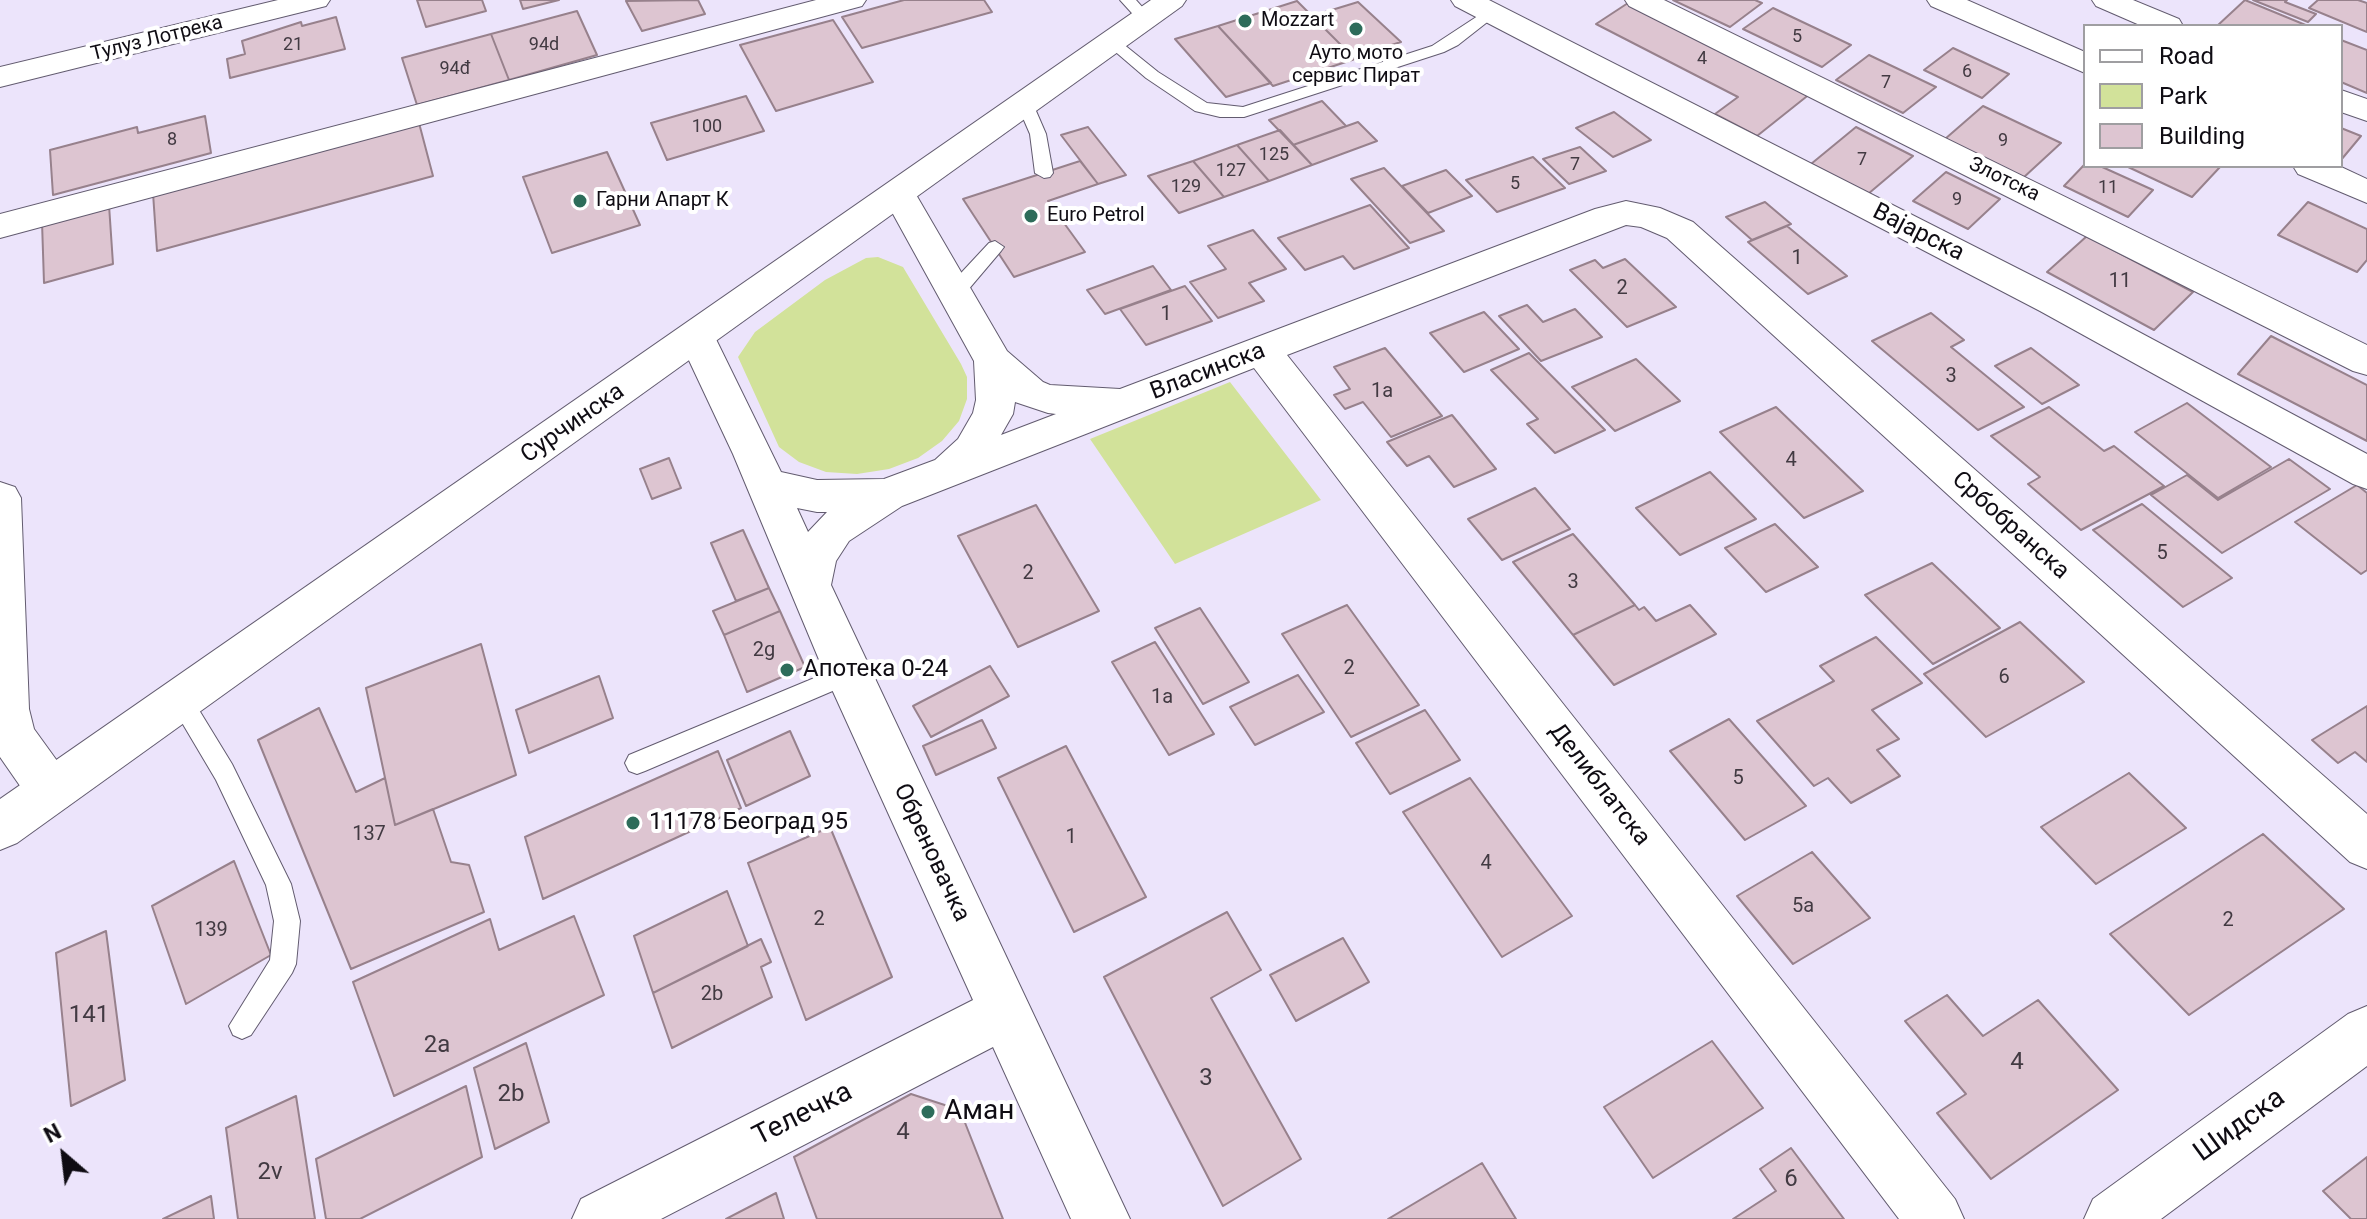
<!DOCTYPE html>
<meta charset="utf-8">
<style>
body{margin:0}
#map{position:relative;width:2367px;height:1219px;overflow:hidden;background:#ece4fb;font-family:Roboto,sans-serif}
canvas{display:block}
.legend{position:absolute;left:2083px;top:24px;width:260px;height:144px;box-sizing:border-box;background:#fff;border:2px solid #9f9ea1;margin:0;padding:10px 14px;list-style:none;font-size:24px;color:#0f0c13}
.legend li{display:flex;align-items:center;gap:16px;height:40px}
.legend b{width:40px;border:2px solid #9f9ea1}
.north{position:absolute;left:24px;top:1115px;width:80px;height:80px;-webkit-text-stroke:6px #fff;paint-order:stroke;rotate:332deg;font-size:22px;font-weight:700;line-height:32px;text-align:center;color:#0f0c13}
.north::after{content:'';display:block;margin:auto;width:28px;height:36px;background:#0f0c13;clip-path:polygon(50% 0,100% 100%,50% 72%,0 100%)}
</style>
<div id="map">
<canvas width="2367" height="1219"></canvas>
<ul class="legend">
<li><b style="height:10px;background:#fff"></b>Road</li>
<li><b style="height:22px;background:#d2e29a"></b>Park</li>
<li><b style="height:22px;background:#ddc5d1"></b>Building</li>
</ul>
<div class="north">N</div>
</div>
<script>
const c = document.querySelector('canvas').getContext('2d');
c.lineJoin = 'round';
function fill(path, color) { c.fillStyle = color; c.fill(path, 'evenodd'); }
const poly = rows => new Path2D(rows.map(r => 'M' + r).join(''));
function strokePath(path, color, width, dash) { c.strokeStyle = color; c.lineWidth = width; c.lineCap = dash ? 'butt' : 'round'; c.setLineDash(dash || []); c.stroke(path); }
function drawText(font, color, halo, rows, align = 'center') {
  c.font = font + ' Roboto,sans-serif'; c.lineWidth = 8; c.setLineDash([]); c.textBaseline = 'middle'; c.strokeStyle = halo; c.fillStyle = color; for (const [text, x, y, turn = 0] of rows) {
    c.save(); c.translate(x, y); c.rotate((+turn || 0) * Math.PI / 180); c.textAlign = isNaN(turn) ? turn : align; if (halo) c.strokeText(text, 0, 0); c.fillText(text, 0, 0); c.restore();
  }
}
const green = poly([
 [878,257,903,267,961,364,967,377,967,399,959,421,942,441,918,458,889,469,857,474,826,472,799,462,779,447,738,357,755,332,825,280,866,258],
 [1230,382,1321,500,1175,564,1090,439]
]);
const building = poly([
 [417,0,482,0,486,11,426,27,417,0],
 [520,0,559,0,523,9,520,0],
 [698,0,705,14,642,31,626,1,698,0],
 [904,0,984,0,992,12,862,48,842,17,904,0],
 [1673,0,1755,0,1762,3,1730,27,1673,0],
 [2245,0,2308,26,2217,26,2245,0],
 [2253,0,2287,0,2285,2,2316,14,2308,22,2253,0],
 [2318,0,2358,0,2367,3,2367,32,2309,8,2318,0],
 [1297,1,1355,59,1273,86,1218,26,1297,1],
 [1358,2,1401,42,1353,57,1312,16,1358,2],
 [1628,3,1811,93,1757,136,1715,114,1738,97,1596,24,1628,3],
 [1773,8,1851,45,1822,67,1743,29,1773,8],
 [577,11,597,55,509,80,491,34,577,11],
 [336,17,345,49,230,78,227,59,245,54,242,41,301,22,302,26,336,17],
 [833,20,873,82,776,111,740,45,833,20],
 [1218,26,1271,83,1226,97,1175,39,1218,26],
 [491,34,509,80,417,105,402,58,491,34],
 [2341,40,2367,50,2367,93,2341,82,2341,40],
 [1953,48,2009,74,1982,98,1924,70,1953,48],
 [1869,55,1936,87,1903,113,1836,80,1869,55],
 [746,96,764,131,667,160,651,123,746,96],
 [1322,101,1346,126,1293,145,1269,120,1322,101],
 [1983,106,2061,143,2023,178,1945,139,1983,106],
 [1614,112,1651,140,1613,157,1576,128,1614,112],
 [205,116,211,153,53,195,50,150,137,127,138,133,205,116],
 [1358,122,1377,141,1312,165,1293,145,1358,122],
 [419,123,433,176,157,251,153,193,419,123],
 [1088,127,1126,175,1098,184,1061,135,1088,127],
 [1856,127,1913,156,1868,194,1811,164,1856,127],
 [2341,128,2361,136,2341,160,2341,128],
 [1280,130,1312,165,1269,181,1237,145,1280,130],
 [1237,145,1269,181,1224,197,1193,161,1237,145],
 [1580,147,1606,171,1569,184,1543,159,1580,147],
 [607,152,640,225,552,253,523,177,607,152],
 [1533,157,1565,188,1497,212,1466,180,1533,157],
 [1080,161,1098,184,1048,201,1085,252,1014,277,963,199,1080,161],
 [1193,161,1224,197,1179,213,1148,176,1193,161],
 [2085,164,2100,166,2153,190,2128,217,2064,186,2085,164],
 [2126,166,2218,166,2220,167,2192,197,2126,166],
 [1384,168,1444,231,1410,243,1351,179,1384,168],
 [1446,170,1472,196,1428,213,1402,186,1446,170],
 [1946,172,2000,199,1968,229,1913,201,1946,172],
 [1765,202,1791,224,1752,240,1726,217,1765,202],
 [2308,202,2367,229,2367,260,2357,272,2278,235,2308,202],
 [109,205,113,264,44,283,42,222,109,205],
 [1370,205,1409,248,1354,269,1343,256,1305,270,1278,238,1370,205],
 [1787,226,1847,276,1808,294,1748,242,1787,226],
 [1253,230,1286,269,1249,283,1264,301,1218,318,1190,282,1226,269,1208,246,1253,230],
 [2087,236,2193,292,2154,330,2047,272,2087,236],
 [1625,259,1676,307,1627,327,1570,270,1595,260,1603,268,1625,259],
 [1153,266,1171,290,1105,314,1087,290,1153,266],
 [1185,286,1212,321,1146,345,1120,309,1185,286],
 [1527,305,1543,322,1575,309,1602,337,1541,361,1499,316,1527,305],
 [1484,312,1519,349,1464,372,1430,333,1484,312],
 [1931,313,1964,340,1951,347,2024,407,1978,430,1872,341,1931,313],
 [2271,336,2367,385,2367,441,2238,374,2271,336],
 [1385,348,1442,416,1391,437,1363,402,1345,409,1334,395,1350,389,1334,367,1385,348],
 [2031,348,2079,385,2042,404,1995,366,2031,348],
 [1529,353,1605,430,1555,453,1527,424,1538,419,1491,370,1529,353],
 [1636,359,1680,401,1615,431,1572,387,1636,359],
 [2187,403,2271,467,2218,498,2135,432,2187,403],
 [1776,407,1863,491,1804,518,1720,432,1776,407],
 [2049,407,2104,451,2114,446,2164,486,2081,530,2028,484,2040,477,1991,436,2049,407],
 [1452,415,1496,469,1454,487,1429,456,1407,466,1387,442,1452,415],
 [669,458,681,488,652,499,640,469,669,458],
 [2289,459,2330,489,2222,553,2151,495,2187,475,2218,500,2289,459],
 [1710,472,1756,519,1680,555,1636,508,1710,472],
 [2357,485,2367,493,2367,570,2361,574,2295,522,2357,485],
 [1535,488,1570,529,1502,560,1468,519,1535,488],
 [2142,504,2232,578,2183,607,2093,530,2142,504],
 [1036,505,1099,611,1018,647,958,536,1036,505],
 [1775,524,1818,567,1766,592,1725,548,1775,524],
 [743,530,769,588,736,601,711,543,743,530],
 [1573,534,1635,605,1573,635,1513,562,1573,534],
 [1932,563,2000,628,1933,664,1865,595,1932,563],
 [769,588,780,611,724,635,713,611,769,588],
 [1347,605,1419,705,1351,737,1282,634,1347,605],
 [1635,605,1639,610,1644,607,1656,621,1690,605,1716,634,1614,685,1573,635,1635,605],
 [1200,608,1249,682,1203,704,1155,628,1200,608],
 [780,611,805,667,747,692,724,635,780,611],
 [2020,622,2084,682,1986,737,1924,674,2020,622],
 [1876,637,1922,683,1872,710,1899,739,1877,750,1900,776,1851,803,1828,778,1814,786,1757,721,1834,681,1820,666,1876,637],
 [1155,642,1214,734,1169,755,1112,662,1155,642],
 [481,644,516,775,395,825,366,688,481,644],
 [990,666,1009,696,931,737,913,706,990,666],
 [1298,675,1324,712,1255,745,1230,707,1298,675],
 [599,676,613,718,529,753,516,710,599,676],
 [2367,706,2367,762,2355,752,2338,763,2312,740,2367,706],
 [319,708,356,792,385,778,395,825,433,809,451,862,469,865,484,912,351,969,258,740,319,708],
 [1425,710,1460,760,1390,794,1356,743,1425,710],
 [1729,719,1806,806,1745,840,1670,751,1729,719],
 [982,720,996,748,936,775,923,746,982,720],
 [790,731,810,776,746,806,727,760,790,731],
 [1066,746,1146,897,1074,932,998,778,1066,746],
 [718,751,741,808,543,899,525,837,718,751],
 [2129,773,2186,828,2096,884,2041,827,2129,773],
 [1470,778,1572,916,1502,957,1403,812,1470,778],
 [830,827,892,977,806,1020,748,863,830,827],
 [2263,834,2344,909,2189,1015,2110,934,2263,834],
 [1812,852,1870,918,1793,964,1737,896,1812,852],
 [234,861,271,955,186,1004,152,906,234,861],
 [727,891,748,946,653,993,634,936,727,891],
 [1227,912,1261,970,1211,998,1301,1159,1223,1206,1104,977,1227,912],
 [574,916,604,995,394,1096,353,982,490,919,499,950,574,916],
 [106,931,125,1080,71,1106,56,953,106,931],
 [1343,938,1369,982,1296,1021,1270,975,1343,938],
 [761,939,771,962,761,967,772,997,672,1048,653,993,761,939],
 [1947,995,1983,1036,2038,1000,2118,1090,1991,1179,1937,1113,1966,1094,1905,1021,1947,995],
 [1712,1041,1763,1108,1653,1178,1604,1107,1712,1041],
 [526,1043,549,1122,495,1149,474,1068,526,1043],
 [466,1086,482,1157,360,1219,326,1219,316,1159,466,1086],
 [911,1094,960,1110,1003,1219,817,1219,794,1157,911,1094],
 [296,1096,315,1219,238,1219,226,1128,296,1096],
 [1791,1148,1844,1219,1733,1219,1776,1191,1760,1169,1791,1148],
 [2367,1157,2367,1219,2351,1219,2323,1191,2367,1157],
 [1482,1163,1516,1219,1388,1219,1482,1163],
 [776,1193,784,1219,726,1219,776,1193],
 [211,1196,214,1219,163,1219,211,1196]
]);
const service = poly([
 [1120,0,1136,0,1153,19,1150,22,1140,22,1120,0],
 [1490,8,1495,10,1495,16,1458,45,1444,52,1244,117,1220,117,1195,111,1146,78,1104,42,1112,37,1117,39,1158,72,1207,103,1243,107,1432,46,1490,8],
 [1025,99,1033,104,1046,134,1053,173,1050,177,1044,178,1035,173,1030,134,1017,104,1025,99],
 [995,241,1004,247,1001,251,962,297,948,297,946,292,948,287,989,243,995,241],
 [848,664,856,667,859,674,856,681,645,771,637,774,629,771,625,763,629,755,848,664],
 [180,689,188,692,232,764,291,884,300,921,296,964,292,973,251,1035,242,1039,233,1035,229,1026,270,960,274,921,266,885,216,780,168,699,172,692,180,689]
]);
const minor = poly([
 [278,0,330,0,326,6,0,87,0,67,278,0],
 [816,0,866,0,862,6,0,238,0,214,816,0],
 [1451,0,1489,0,2066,293,2367,454,2367,489,2353,484,2040,311,1455,6,1451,0],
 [1625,0,1664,0,2367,345,2367,375,2353,371,1629,6,1625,0],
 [1927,0,1967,0,2085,52,2085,73,1931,6,1927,0],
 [2092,0,2133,0,2179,19,2183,26,2142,26,2096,6,2092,0],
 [2341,90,2367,99,2367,121,2341,112,2341,90],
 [2293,166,2339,166,2367,179,2367,203,2298,174,2293,166],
 [899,183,911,186,1007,351,1043,382,1050,385,1120,389,1595,209,1626,201,1660,208,1693,222,2367,814,2367,869,2350,862,1667,238,1641,227,1626,225,1287,355,1955,1199,1964,1219,1899,1219,1254,368,902,506,849,541,836,561,831,585,1130,1219,1071,1219,993,1047,661,1219,572,1219,581,1199,973,1000,825,674,733,454,678,337,684,327,697,324,710,327,781,472,817,480,884,479,935,460,958,439,973,413,976,400,974,361,882,194,887,186,899,183],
 [1015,402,1048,413,1056,414,1001,435,1013,414,1015,402],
 [797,508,817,512,827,512,808,532,797,508],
 [0,482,15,487,21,498,29,709,34,729,68,776,75,791,68,806,51,813,34,806,0,757,0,482],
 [2367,1006,2367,1066,2161,1219,2084,1219,2093,1199,2348,1014,2367,1006]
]);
const secondary = poly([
 [1151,0,1186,0,1182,6,17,843,0,850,0,799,1151,0]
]);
const markers = [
 [1245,21,8,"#2d6c5a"],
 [1356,29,8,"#2d6c5a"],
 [580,201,8,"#2d6c5a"],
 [1031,216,8,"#2d6c5a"],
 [787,670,8,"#2d6c5a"],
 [633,823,8,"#2d6c5a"],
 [928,1112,8,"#2d6c5a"]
];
const farNumbernames = [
 ["5",1797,37],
 ["21",293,45],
 ["94d",544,45],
 ["4",1702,59],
 ["94đ",455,69],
 ["6",1967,72],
 ["7",1886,83],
 ["100",707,127],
 ["8",172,140],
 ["9",2003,141],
 ["125",1274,155],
 ["7",1862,160],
 ["7",1575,165],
 ["127",1231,171],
 ["5",1515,184],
 ["129",1186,187],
 ["11",2108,188],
 ["9",1957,200]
];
const farPoinames = [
 ["Mozzart",1261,21],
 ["Ауто мото",1356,54,"center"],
 ["сервис Пират",1356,77,"center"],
 ["Гарни Апарт К",596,201],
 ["Euro Petrol",1047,216]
];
const farStreetnames = [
 ["Тулуз Лотрека",157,39,-14],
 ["Злотска",2004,180,26]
];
const numberNames = [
 ["1",1797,259],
 ["11",2120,282],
 ["2",1622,289],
 ["1",1166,315],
 ["3",1951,377],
 ["1a",1382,392],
 ["4",1791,461],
 ["5",2162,554],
 ["2",1028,574],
 ["3",1573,583],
 ["2g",764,651],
 ["2",1349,669],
 ["6",2004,678],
 ["1a",1162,698],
 ["5",1738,779],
 ["137",369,835],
 ["1",1071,838],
 ["4",1486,864],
 ["5a",1803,907],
 ["2",819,920],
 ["2",2228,921],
 ["139",211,931],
 ["2b",712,995]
];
const streetNames = [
 ["Вајарска",1918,233,27],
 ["Власинска",1208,372,-21],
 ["Сурчинска",573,424,-35],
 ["Србобранска",2010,526,42],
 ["Делиблатска",1599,785,52],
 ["Обреновачка",931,853,65]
];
const poiNames = [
 ["Апотека 0-24",803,670],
 ["11178 Београд 95",649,823]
];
const nearNumbernames = [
 ["141",89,1016],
 ["2a",437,1046],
 ["4",2017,1063],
 ["3",1206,1079],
 ["2b",511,1095],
 ["4",903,1133],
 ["2v",270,1173],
 ["6",1791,1180]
];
const nearPoinames = [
 ["Аман",944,1112]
];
const nearStreetnames = [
 ["Телечка",803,1115,-27],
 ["Шидска",2240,1126,-36]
];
fill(green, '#d2e29a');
fill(building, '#ddc5d1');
strokePath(building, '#97818c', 2);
strokePath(service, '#625b6f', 2);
strokePath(minor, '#625b6f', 2);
strokePath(secondary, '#625b6f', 2);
fill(service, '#fff');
fill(minor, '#fff');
fill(secondary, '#fff');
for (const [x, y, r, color] of markers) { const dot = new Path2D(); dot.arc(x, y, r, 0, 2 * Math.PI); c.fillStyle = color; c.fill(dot); strokePath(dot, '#fff', 3); }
drawText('18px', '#423a42', null, farNumbernames);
drawText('20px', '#0f0c13', '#fff', farPoinames, 'left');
drawText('20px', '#0f0c13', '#fff', farStreetnames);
drawText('20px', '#423a42', null, numberNames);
drawText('24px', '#0f0c13', '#fff', streetNames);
drawText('24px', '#0f0c13', '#fff', poiNames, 'left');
drawText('24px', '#423a42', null, nearNumbernames);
drawText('28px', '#0f0c13', '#fff', nearPoinames, 'left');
drawText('28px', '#0f0c13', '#fff', nearStreetnames);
</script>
